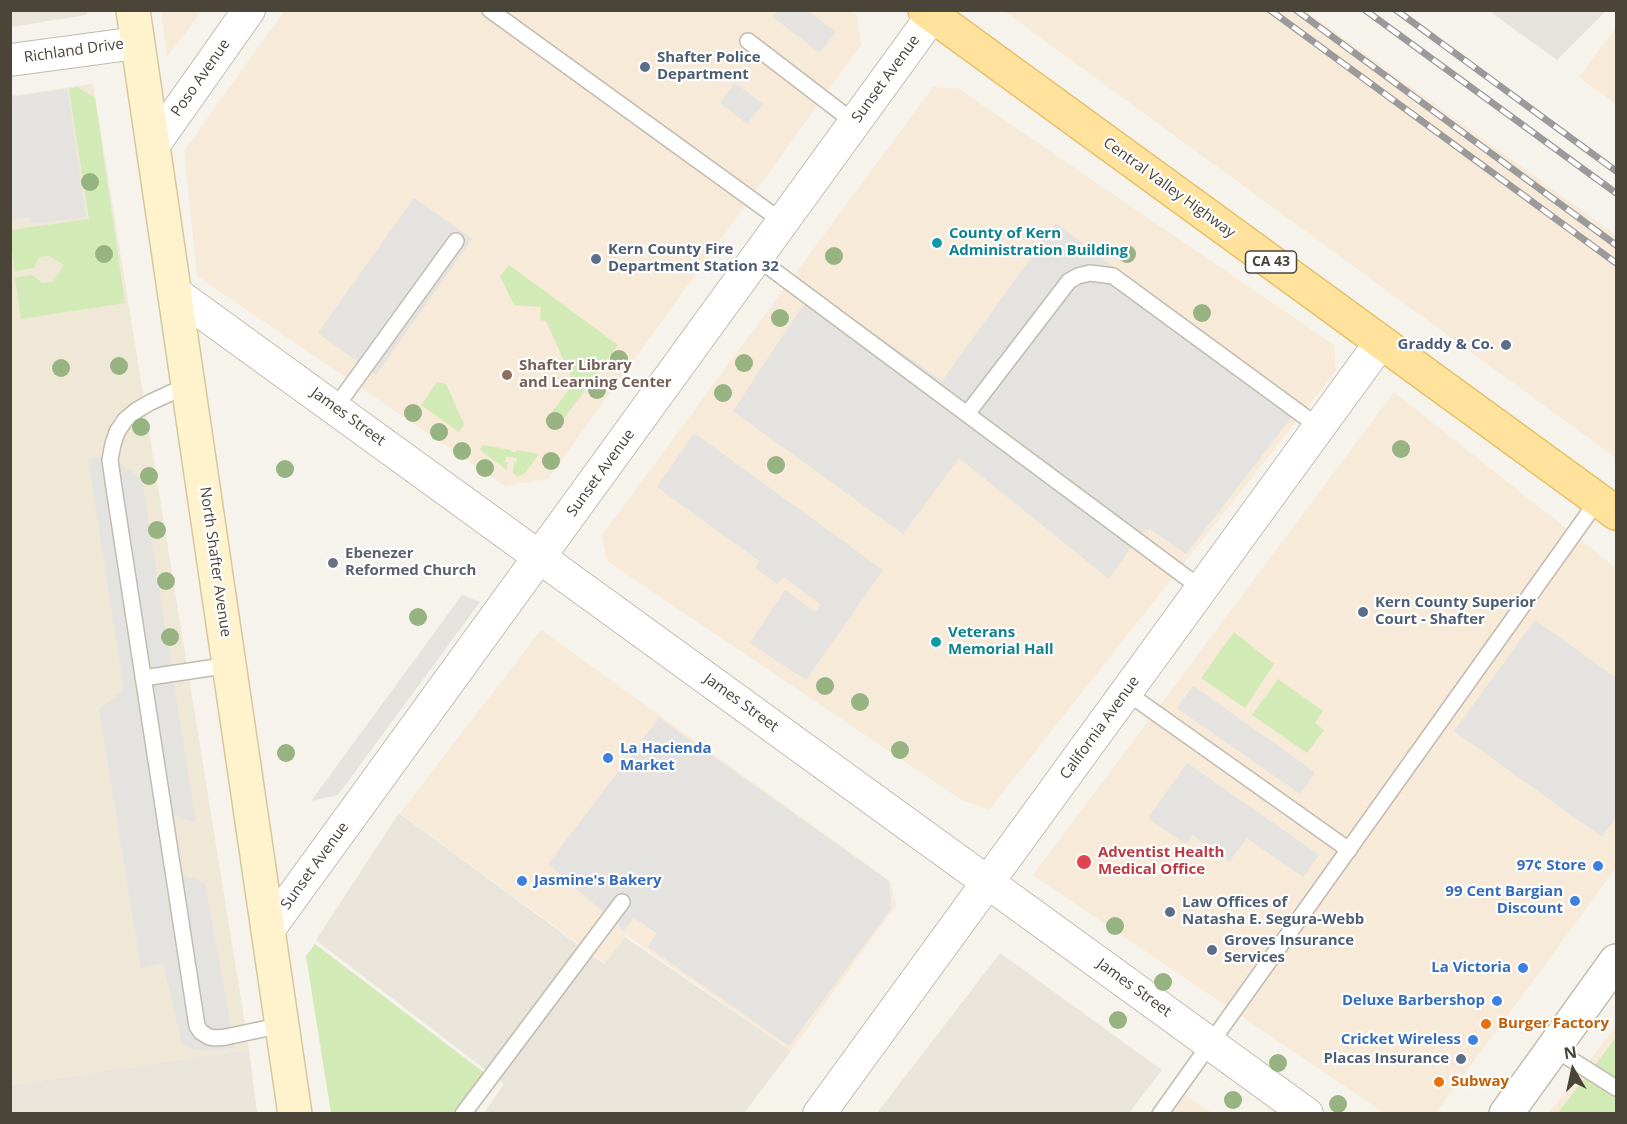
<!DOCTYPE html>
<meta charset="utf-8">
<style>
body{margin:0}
#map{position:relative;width:1627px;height:1124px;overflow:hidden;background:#f6f3ec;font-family:"Open Sans",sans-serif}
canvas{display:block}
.frame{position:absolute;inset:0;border:12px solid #4b4439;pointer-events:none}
.north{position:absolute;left:1543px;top:1040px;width:60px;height:60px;-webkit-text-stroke:4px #fff;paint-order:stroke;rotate:351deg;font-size:16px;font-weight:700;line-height:24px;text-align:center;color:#4b4439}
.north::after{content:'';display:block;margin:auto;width:21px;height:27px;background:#4b4439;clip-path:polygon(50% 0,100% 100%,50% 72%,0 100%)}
</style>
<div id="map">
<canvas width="1627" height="1124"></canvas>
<div class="frame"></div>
<div class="north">N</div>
</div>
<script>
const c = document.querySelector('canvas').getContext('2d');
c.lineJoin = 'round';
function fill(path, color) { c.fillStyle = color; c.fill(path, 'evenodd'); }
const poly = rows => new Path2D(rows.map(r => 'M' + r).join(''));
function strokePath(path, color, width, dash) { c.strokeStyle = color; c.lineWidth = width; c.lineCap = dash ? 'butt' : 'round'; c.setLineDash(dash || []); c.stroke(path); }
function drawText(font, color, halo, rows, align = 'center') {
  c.font = font + ' "Open Sans",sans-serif'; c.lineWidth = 4.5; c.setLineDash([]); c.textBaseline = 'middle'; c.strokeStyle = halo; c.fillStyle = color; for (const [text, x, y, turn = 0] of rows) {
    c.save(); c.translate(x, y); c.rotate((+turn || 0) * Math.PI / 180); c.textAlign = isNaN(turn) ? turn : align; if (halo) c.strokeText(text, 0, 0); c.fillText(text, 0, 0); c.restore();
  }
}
const residential = poly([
 [11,10,88,10,88,11,86,15,11,27],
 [399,813,604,964,625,937,791,1051,744,1113,484,1113,504,1084,316,940],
 [1000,953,1162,1070,1129,1113,877,1113],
 [249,1049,257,1113,11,1113,11,1085]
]);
const commercial = poly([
 [850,10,857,15,861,45,548,479,505,486,197,276,184,151,284,11],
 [161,11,202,11,167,57],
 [1004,11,1306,11,1616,235,1616,458],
 [1616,27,1616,104,1579,77],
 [933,87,959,89,1334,345,1336,371,989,810,960,799,607,561,602,535],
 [1394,392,1616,568,1616,868,1436,1113,1384,1113,1033,875],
 [541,630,891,882,896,905,791,1051,626,935,605,963,400,813],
 [1616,1026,1616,1113,1549,1113],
 [1180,1092,1212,1113,1164,1114]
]);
const industrial = poly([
 [1489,11,1606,11,1557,60]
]);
const education = poly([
 [93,84,249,1049,11,1085,11,96]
]);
const green = poly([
 [77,87,95,98,125,303,21,319,15,278,32,275,42,283,53,282,64,265,50,256,39,257,34,268,15,271,11,242,11,230,89,219,69,89],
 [509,265,618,345,556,429,545,421,574,383,546,321,540,320,541,307,514,305,500,276],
 [437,382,446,384,464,424,459,432,421,405],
 [483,445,511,450,511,452,516,452,516,450,539,454,525,473,518,477,513,473,514,462,517,462,517,458,506,457,505,462,508,462,507,470,480,450],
 [1234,632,1274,664,1245,708,1201,678],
 [1278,679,1323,711,1315,723,1324,730,1307,753,1252,715],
 [315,944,486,1074,454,1113,331,1113,306,956],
 [1616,1037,1616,1113,1557,1114,1602,1056]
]);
const parking = poly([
 [778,10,808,11,836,32,820,53,773,17],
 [735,83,763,104,747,124,720,103],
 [67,89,86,217,31,224,29,217,11,220,11,97],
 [414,198,472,239,376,375,318,333],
 [1056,223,1298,409,1186,554,1150,529,1140,534,1109,579,959,458,903,534,733,411,813,290,942,381],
 [694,433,883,570,806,680,750,643,785,590,815,612,820,606,820,604,784,577,777,584,755,568,759,561,657,487],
 [108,455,142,479,196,823,174,816,171,817,180,874,205,883,235,1048,212,1051,192,1049,182,1045,163,963,141,968,99,709,124,690,88,459],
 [462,595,480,602,338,795,311,801],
 [1535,620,1616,678,1616,817,1602,837,1454,731],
 [1193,686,1315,772,1300,794,1177,708],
 [659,718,889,881,891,909,789,1046,648,947,657,933,634,918,624,930,548,864],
 [1187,763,1319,855,1303,877,1247,838,1229,862,1194,836,1192,835,1186,844,1148,818]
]);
const service = poly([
 [490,10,783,222],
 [748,41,855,123],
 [757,258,1202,589],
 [188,385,151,402,137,410,125,420,117,432,113,444,110,460,114,488,197,1026,201,1032,209,1037,216,1038,226,1037,282,1025],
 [335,408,456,241],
 [967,414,1069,281,1078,276,1090,273,1113,276,1319,427],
 [143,678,230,665],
 [1126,692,1349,850],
 [1553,1048,1616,1088],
 [463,1114,622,902],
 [1160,1114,1598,500]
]);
const minor = poly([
 [10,60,137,43],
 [153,146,249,10],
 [174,292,1307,1114],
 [269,929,932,16],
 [819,1114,1381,342]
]);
const tertiary = poly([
 [1506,1114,1616,961]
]);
const secondary = poly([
 [133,10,295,1114]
]);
const primary = poly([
 [925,10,1616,513]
]);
const rail = poly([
 [1270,10,1616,263],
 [1296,10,1616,245],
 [1365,10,1616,193],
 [1396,10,1616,171]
]);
const trees = [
 [90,182],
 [104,254],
 [1127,254],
 [834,256],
 [1202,313],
 [780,318],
 [619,359],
 [744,363],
 [119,366],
 [61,368],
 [597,390],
 [723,393],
 [413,413],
 [555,421],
 [141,427],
 [439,432],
 [1401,449],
 [462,451],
 [551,461],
 [776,465],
 [485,468],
 [285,469],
 [149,476],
 [157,530],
 [166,581],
 [418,617],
 [170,637],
 [825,686],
 [860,702],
 [900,750],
 [286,753],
 [1115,926],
 [1163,982],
 [1118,1020],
 [1278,1063],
 [1233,1100],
 [1338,1104]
];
const markers = [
 [645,67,6,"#5c6f8a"],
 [937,243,6,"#0f9aa8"],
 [596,259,6,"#5c6f8a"],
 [1506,345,6,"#5c6f8a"],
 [507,375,6,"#8d6e63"],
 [333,563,6,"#6b7280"],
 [1363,612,6,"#5c6f8a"],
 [936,642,6,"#0f9aa8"],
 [608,758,6,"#3f7fe0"],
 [1084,862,8,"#e0444e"],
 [1598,866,6,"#3f7fe0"],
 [522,881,6,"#3f7fe0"],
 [1575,901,6,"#3f7fe0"],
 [1170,912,6,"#5c6f8a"],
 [1212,950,6,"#5c6f8a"],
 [1523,968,6,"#3f7fe0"],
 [1497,1001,6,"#3f7fe0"],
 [1486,1024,6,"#e8710a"],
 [1473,1040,6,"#3f7fe0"],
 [1461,1059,6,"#5c6f8a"],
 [1439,1082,6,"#e8710a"]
];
const shields = [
 [1271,262,51]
];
const shieldNames = [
 ["CA 43",1271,262]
];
const streetNames = [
 ["Richland Drive",74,51,-8],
 ["Poso Avenue",201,78,-55],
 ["Sunset Avenue",886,79,-54],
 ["Central Valley Highway",1169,188,36],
 ["James Street",348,417,36],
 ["Sunset Avenue",601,473,-54],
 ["North Shafter Avenue",215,562,82],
 ["James Street",741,703,36],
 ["California Avenue",1100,728,-54],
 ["Sunset Avenue",315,866,-54],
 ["James Street",1134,988,36]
];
const serviceNames = [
 ["Shafter Police",657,58],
 ["Department",657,75],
 ["Kern County Fire",608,250],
 ["Department Station 32",608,267],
 ["Graddy & Co.",1494,345,"right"],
 ["Kern County Superior",1375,603],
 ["Court - Shafter",1375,620],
 ["Law Offices of",1182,903],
 ["Natasha E. Segura-Webb",1182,920],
 ["Groves Insurance",1224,941],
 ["Services",1224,958],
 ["Placas Insurance",1449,1059,"right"]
];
const cultureNames = [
 ["County of Kern",949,234],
 ["Administration Building",949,251],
 ["Veterans",948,633],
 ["Memorial Hall",948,650]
];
const educationNames = [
 ["Shafter Library",519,366],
 ["and Learning Center",519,383]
];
const worshipNames = [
 ["Ebenezer",345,554],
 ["Reformed Church",345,571]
];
const shopNames = [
 ["La Hacienda",620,749,"left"],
 ["Market",620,766,"left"],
 ["97¢ Store",1586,866],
 ["Jasmine's Bakery",534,881,"left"],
 ["99 Cent Bargian",1563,892],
 ["Discount",1563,909],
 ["La Victoria",1511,968],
 ["Deluxe Barbershop",1485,1001],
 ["Cricket Wireless",1461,1040]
];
const healthNames = [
 ["Adventist Health",1098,853],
 ["Medical Office",1098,870]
];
const foodNames = [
 ["Burger Factory",1498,1024],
 ["Subway",1451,1082]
];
fill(residential, '#eae5da');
fill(commercial, '#f7ead8');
fill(industrial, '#e6e2dd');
fill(education, '#efe8d6');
fill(green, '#d2eab5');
fill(parking, '#e5e3e0');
strokePath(service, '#c2bbae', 18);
strokePath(minor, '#c2bbae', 34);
strokePath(tertiary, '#c2bbae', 36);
strokePath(secondary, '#d6c79b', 36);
strokePath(primary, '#e6c16a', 36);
strokePath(service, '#fff', 15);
strokePath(minor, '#fff', 32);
strokePath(tertiary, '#fff', 33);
strokePath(secondary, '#fff3cd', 33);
strokePath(primary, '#ffe39c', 33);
strokePath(rail, '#9a9a9a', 7);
strokePath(rail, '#fff', 4.5, [14]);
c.fillStyle = '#97b381';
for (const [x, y] of trees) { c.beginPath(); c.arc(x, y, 9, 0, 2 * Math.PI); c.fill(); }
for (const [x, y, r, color] of markers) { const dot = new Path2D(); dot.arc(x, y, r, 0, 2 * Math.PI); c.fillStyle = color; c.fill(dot); strokePath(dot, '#fff', 2); }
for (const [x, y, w] of shields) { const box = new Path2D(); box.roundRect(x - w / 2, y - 11, w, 22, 4.5); c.fillStyle = '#fff'; c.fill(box); strokePath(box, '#4b4439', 1.5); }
drawText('bold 14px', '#4b4439', null, shieldNames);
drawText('15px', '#4b4439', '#fff', streetNames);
drawText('bold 15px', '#4e5e75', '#fff', serviceNames, 'left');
drawText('bold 15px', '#0d838f', '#fff', cultureNames, 'left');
drawText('bold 15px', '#785e54', '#fff', educationNames, 'left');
drawText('bold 15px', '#5b616d', '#fff', worshipNames, 'left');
drawText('bold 15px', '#366cbe', '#fff', shopNames, 'right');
drawText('bold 15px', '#be3a42', '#fff', healthNames, 'left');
drawText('bold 15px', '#c56008', '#fff', foodNames, 'left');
</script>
